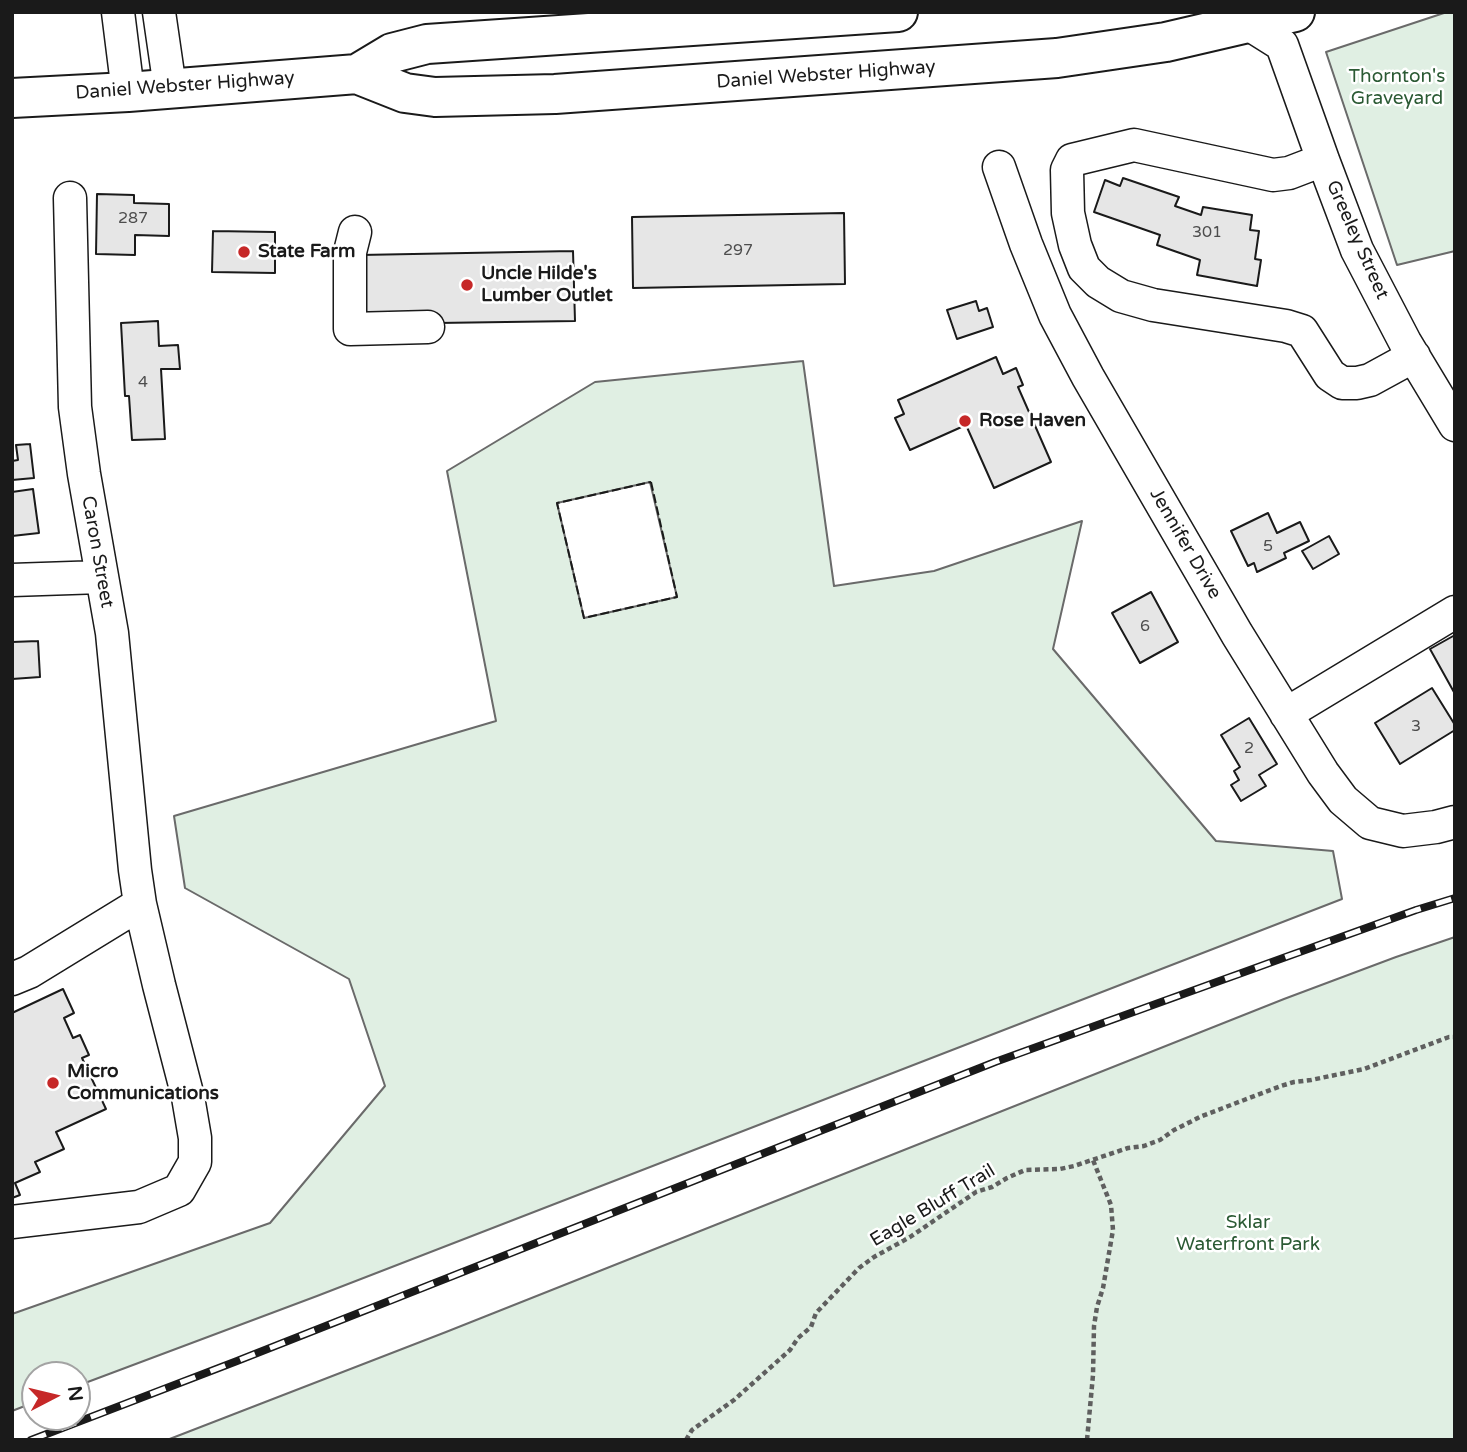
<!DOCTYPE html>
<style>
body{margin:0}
#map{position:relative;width:1467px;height:1452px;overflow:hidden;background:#fff;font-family:"Varela Round",sans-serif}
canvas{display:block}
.frame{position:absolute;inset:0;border:14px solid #1a1a1a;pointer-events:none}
.north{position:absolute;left:21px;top:1361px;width:70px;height:70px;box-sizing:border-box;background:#fff;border:2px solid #a3a3a3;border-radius:50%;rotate:83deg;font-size:19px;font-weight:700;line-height:28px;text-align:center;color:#1a1a1a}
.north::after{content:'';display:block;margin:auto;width:24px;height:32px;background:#c62828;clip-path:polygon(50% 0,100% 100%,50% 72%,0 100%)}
</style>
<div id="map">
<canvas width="1467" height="1452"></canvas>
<div class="frame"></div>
<div class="north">N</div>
</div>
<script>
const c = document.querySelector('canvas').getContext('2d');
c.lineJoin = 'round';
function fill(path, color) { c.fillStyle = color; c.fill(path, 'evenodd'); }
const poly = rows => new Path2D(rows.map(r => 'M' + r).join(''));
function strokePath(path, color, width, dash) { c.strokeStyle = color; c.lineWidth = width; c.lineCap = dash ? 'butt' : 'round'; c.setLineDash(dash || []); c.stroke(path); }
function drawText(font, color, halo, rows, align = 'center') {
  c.font = font + ' "Varela Round",sans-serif'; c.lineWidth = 5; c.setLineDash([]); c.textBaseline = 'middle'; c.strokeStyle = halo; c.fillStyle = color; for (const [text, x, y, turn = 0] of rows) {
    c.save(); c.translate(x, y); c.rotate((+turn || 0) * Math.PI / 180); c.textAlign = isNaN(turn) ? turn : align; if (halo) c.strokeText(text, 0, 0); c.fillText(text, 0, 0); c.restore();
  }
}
const green = poly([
 [1447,12,1455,12,1455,251,1397,265,1326,52,1447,12],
 [803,361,834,586,934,571,1082,521,1053,649,1216,841,1333,851,1342,899,317,1296,77,1386,77,1375,35,1375,35,1402,12,1411,12,1314,270,1223,385,1086,349,979,185,888,174,816,496,721,447,471,595,382,803,361],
 [650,482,677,597,584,618,557,503,650,482],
 [1455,937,1455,1440,167,1440,446,1332,1284,999,1396,957,1455,937]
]);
const building = poly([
 [1123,178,1179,197,1175,206,1201,215,1203,207,1252,215,1250,230,1259,231,1255,259,1261,260,1257,286,1197,275,1200,260,1157,245,1160,235,1094,212,1105,180,1120,186,1123,178],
 [97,194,134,195,134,203,169,204,169,236,135,235,135,255,96,254,97,194],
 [844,213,845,284,633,288,632,217,844,213],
 [213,231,275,232,275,273,212,272,213,231],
 [573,251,575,321,437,323,361,317,360,255,573,251],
 [976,301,979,311,987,308,993,327,957,339,947,310,976,301],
 [158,321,159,346,178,345,180,369,161,369,165,439,132,440,129,396,125,396,121,323,158,321],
 [996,357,1003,374,1016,368,1023,385,1018,387,1051,462,994,488,966,425,910,450,895,418,904,414,898,400,996,357],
 [30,444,34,478,12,480,12,461,18,460,16,445,30,444],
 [33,489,39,533,12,536,12,492,33,489],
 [1268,513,1277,533,1300,522,1309,541,1284,553,1286,558,1257,572,1254,563,1248,566,1231,531,1268,513],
 [1329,536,1339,554,1313,569,1302,551,1329,536],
 [1151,592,1178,642,1140,663,1112,613,1151,592],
 [1455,635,1455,694,1430,649,1455,635],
 [38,641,40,677,12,679,12,642,38,641],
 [1432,688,1455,725,1455,730,1400,764,1375,723,1432,688],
 [1249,718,1277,764,1259,775,1266,786,1241,801,1231,785,1239,780,1234,771,1240,767,1221,735,1249,718],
 [63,989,74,1013,64,1018,73,1038,80,1035,89,1055,82,1058,106,1109,56,1132,64,1149,35,1162,40,1172,15,1183,20,1195,12,1198,12,1013,63,989]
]);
const path = poly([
 [686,1440,692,1430,734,1400,790,1350,798,1338,811,1327,816,1313,859,1268,874,1257,910,1237,976,1192,992,1187,1007,1178,1025,1170,1060,1169,1074,1166,1128,1148,1144,1146,1160,1140,1174,1130,1202,1116,1281,1086,1294,1082,1311,1080,1364,1069,1449,1037,1455,1037],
 [1087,1440,1093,1375,1094,1326,1097,1307,1103,1288,1113,1230,1111,1205,1093,1160]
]);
const minor = poly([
 [118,12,128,92],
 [159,12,170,88],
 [1247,23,1282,45,1323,160,1357,250,1405,342,1455,425],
 [1323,160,1289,173,1273,175,1134,145,1072,160,1067,170,1068,213,1075,245,1084,268,1098,282,1121,296,1153,305,1286,326,1302,331,1330,375,1342,383,1357,383,1370,380,1414,356],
 [999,167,1026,244,1055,315,1088,377,1237,634,1323,773,1343,800,1370,823,1403,831,1436,827,1455,822],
 [355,232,350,252,350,329,428,327],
 [12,580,101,577],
 [1286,714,1455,612],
 [12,979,29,972,140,904],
 [12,1222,139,1207,179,1190,195,1162,195,1138,188,1097,159,985,140,904,135,870,112,633,84,474,75,407,70,198]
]);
const major = poly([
 [357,74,392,53,427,44,898,12],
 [12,98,128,92,357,74,405,93,435,97,555,94,1057,58,1166,42,1295,12]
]);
const rail = poly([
 [31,1440,237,1361,995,1062,1416,910,1455,898]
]);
const fence = poly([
 [651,482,677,597,584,618,557,503,651,482]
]);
const markers = [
 [244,252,7,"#c62828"],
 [467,285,7,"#c62828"],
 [965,421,7,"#c62828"],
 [53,1083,7,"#c62828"]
];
const numberNames = [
 ["287",133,219],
 ["301",1207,233],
 ["297",738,251],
 ["4",143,383],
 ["5",1268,547],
 ["6",1145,627],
 ["3",1416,727],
 ["2",1249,749]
];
const streetNames = [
 ["Daniel Webster Highway",826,75,-4],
 ["Daniel Webster Highway",185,86,-4],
 ["Greeley Street",1357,240,66],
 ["Jennifer Drive",1185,544,60],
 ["Caron Street",97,552,80],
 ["Eagle Bluff Trail",933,1206,-31]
];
const parkNames = [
 ["Thornton's",1397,77],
 ["Graveyard",1397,99],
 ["Sklar",1248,1223],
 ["Waterfront Park",1248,1245]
];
const poiNames = [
 ["State Farm",258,252],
 ["Uncle Hilde's",481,274],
 ["Lumber Outlet",481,296],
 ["Rose Haven",979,421],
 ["Micro",67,1072],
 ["Communications",67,1094]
];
fill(green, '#e0efe3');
strokePath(green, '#6a6a6a', 2);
fill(building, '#e6e6e6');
strokePath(building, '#1a1a1a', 2);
strokePath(minor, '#1a1a1a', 35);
strokePath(major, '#1a1a1a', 42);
strokePath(path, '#5f5f5f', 4.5, [5, 3.5]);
strokePath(minor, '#fff', 32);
strokePath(major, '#fff', 38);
strokePath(rail, '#1a1a1a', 8);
strokePath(rail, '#fff', 5, [16]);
strokePath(fence, '#1a1a1a', 2, [9, 3.5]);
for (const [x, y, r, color] of markers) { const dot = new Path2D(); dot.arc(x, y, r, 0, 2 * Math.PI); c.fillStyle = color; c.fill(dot); strokePath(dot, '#fff', 2.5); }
drawText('16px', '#4d4d4d', null, numberNames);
drawText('19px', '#1a1a1a', '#fff', streetNames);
drawText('19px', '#2b5a34', '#fff', parkNames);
drawText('bold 19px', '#1a1a1a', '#fff', poiNames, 'left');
</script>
